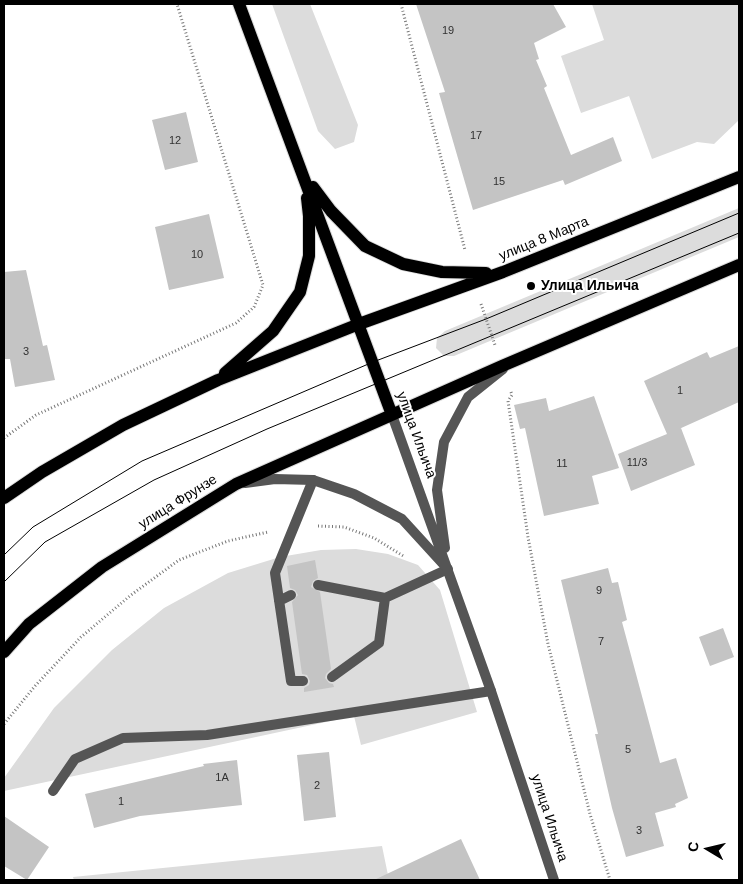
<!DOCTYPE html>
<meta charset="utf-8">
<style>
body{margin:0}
#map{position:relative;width:743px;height:884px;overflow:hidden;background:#fff;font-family:Arial,sans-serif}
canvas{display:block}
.frame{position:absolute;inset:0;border:5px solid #000;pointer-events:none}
.north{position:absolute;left:683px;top:824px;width:50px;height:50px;-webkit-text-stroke:4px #fff;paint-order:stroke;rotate:279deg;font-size:14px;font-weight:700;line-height:20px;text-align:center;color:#000}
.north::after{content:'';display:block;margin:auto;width:18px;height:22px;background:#000;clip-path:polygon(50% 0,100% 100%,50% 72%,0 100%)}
</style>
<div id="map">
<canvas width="743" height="884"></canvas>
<div class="frame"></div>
<div class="north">С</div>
</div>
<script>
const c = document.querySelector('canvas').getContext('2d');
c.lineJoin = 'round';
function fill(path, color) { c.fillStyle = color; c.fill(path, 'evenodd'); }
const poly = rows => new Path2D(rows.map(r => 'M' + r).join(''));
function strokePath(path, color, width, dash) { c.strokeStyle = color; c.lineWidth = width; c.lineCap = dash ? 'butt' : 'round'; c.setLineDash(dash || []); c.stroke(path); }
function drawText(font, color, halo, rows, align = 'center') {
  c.font = font + ' Arial,sans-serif'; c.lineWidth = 4; c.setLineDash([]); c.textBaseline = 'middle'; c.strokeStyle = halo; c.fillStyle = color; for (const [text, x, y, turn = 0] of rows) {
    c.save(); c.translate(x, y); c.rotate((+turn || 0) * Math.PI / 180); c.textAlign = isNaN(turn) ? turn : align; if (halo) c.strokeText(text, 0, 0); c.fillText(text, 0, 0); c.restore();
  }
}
const green = poly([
 [272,4,310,4,358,125,354,142,335,149,318,131],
 [592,4,739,4,738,121,714,144,697,142,652,159,629,96,581,113,561,56,604,40],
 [739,208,739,237,454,356,444,356,436,348,437,338,445,331],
 [356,549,388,554,418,565,440,590,477,712,361,745,354,716,4,791,4,778,54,708,112,650,164,608,228,573,280,557,321,550],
 [382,846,389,880,74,880,73,877]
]);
const building = poly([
 [416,4,553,4,566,27,534,43,539,59,536,60,547,86,544,88,571,155,613,137,622,161,565,185,563,180,473,210,439,93,445,92],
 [186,112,198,162,165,170,152,120],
 [209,214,224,278,169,290,155,227],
 [26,270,43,346,47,345,55,380,15,387,10,359,4,359,4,272],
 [739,346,739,402,679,429,681,428,695,465,631,491,618,454,667,434,644,381,707,352,710,358],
 [594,396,619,468,592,476,599,504,544,516,525,428,520,429,514,405,546,398,549,411],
 [315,560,318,578,313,581,311,587,320,592,331,669,326,674,325,678,329,683,333,684,334,687,304,692,304,688,309,685,310,681,307,675,302,674,292,602,298,595,295,590,290,588,287,566],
 [608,568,612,583,618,582,627,620,622,622,660,763,676,758,688,798,675,804,676,807,655,813,664,846,626,857,612,808,595,734,598,734,561,580],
 [723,628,734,657,710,666,699,637],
 [329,752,336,817,304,821,297,755],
 [237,760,242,805,140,816,94,828,85,794,204,766,203,764],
 [4,816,49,847,27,880,4,866],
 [461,839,480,880,374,880]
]);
const path = poly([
 [401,4,465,250],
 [481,304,495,345],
 [511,392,512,395,508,401,528,537,548,644,590,814,610,880],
 [4,438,36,415,236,323,254,307,263,285,177,4],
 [318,526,344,527,374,538,405,557],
 [4,724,35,686,81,637,131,595,179,560,228,541,268,532]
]);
const service = poly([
 [318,585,385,598],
 [279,601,291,595],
 [332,677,379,643,385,598,448,569],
 [303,681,291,681,275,573,313,480],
 [53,791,75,759,123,738,207,735,491,691]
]);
const minor = poly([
 [392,415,491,691,554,880],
 [245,483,275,479,313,480,354,494,402,519,444,565],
 [445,548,437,490,444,442,468,397,503,369]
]);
const primary = poly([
 [239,4,392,415],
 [313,187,331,211,365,246,403,264,442,272,486,273],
 [225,373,273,331,300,292,309,256,309,216,307,198],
 [4,498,42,472,123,425,218,380,359,324,503,272,739,177],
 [4,652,29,624,102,567,236,484,502,366,739,265]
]);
const tram = poly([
 [4,555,33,527,142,461,373,362,486,319,739,213],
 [4,582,45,542,154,480,267,429,739,233]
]);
const markers = [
 [531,286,5,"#000"]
];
const numberNames = [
 ["19",448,31],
 ["17",476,136],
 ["12",175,141],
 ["15",499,182],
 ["10",197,255],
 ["3",26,352],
 ["1",680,391],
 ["11/3",637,463],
 ["11",562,464],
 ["9",599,591],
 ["7",601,642],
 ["5",628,750],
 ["1А",222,778],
 ["2",317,786],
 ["1",121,802],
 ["3",639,831]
];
const streetNames = [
 ["улица 8 Марта",544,239,-22],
 ["улица Ильича",416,435,70],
 ["улица Фрунзе",178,502,-32],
 ["улица Ильича",549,818,72]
];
const poiNames = [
 ["Улица Ильича",541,286]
];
fill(green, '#dcdcdc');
fill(building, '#c4c4c4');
strokePath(primary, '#dbdbdb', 14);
strokePath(path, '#777', 3, [1, 2.5]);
strokePath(service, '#555', 10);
strokePath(minor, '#555', 10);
strokePath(primary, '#000', 12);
strokePath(tram, '#000', 1);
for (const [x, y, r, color] of markers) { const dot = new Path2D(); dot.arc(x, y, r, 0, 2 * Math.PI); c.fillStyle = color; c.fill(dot); strokePath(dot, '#fff', 2); }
drawText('11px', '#313131', null, numberNames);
drawText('14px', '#000', '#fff', streetNames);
drawText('bold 14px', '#000', '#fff', poiNames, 'left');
</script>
